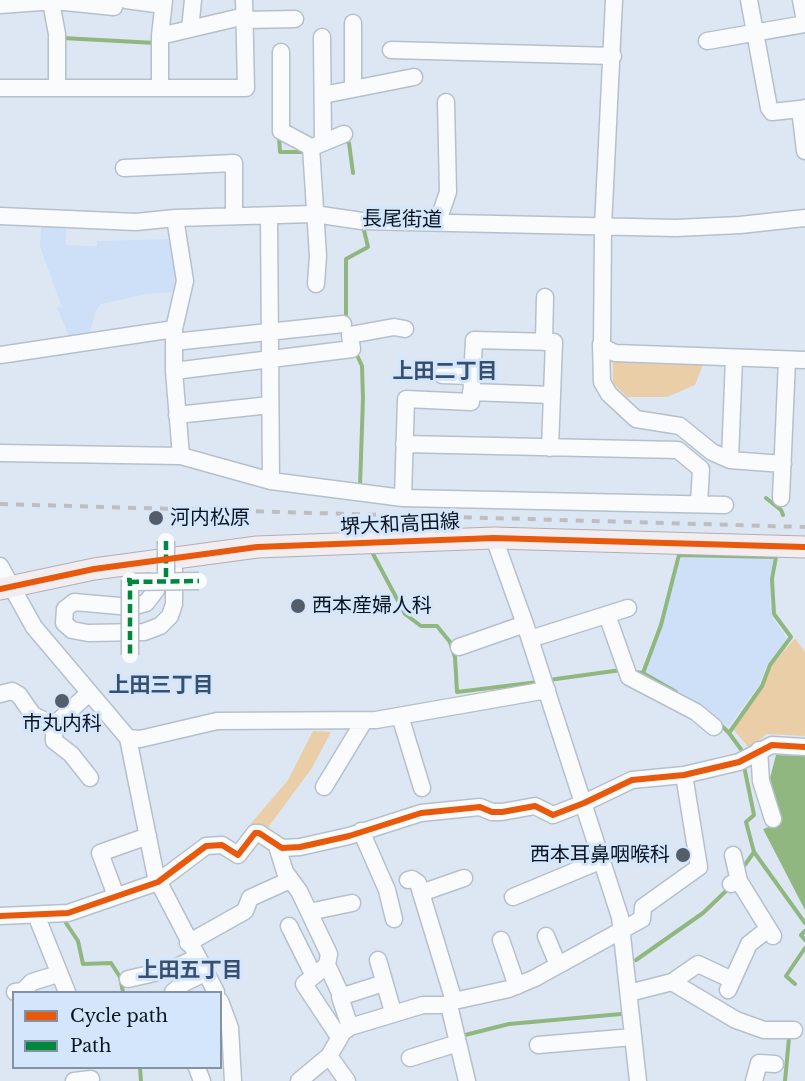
<!DOCTYPE html>
<meta charset="utf-8">
<style>
body{margin:0}
#map{position:relative;width:805px;height:1081px;overflow:hidden;background:#dde7f3;font-family:"Libre Baskerville",serif}
canvas{display:block}
.legend{position:absolute;left:12px;top:991px;width:210px;height:78px;box-sizing:border-box;background:#d4e6fc;border:2px solid #8492a4;margin:0;padding:8px 10px;list-style:none;font-size:18px;color:#0b1521}
.legend li{display:flex;align-items:center;gap:12px;height:30px}
.legend b{width:30px;border:2px solid #8492a4}
</style>
<div id="map">
<canvas width="805" height="1081"></canvas>
<ul class="legend">
<li><b style="height:8px;background:#e8590c"></b>Cycle path</li>
<li><b style="height:8px;background:#00873e"></b>Path</li>
</ul>
</div>
<script>
const c = document.querySelector('canvas').getContext('2d');
c.lineJoin = 'round';
function fill(path, color) { c.fillStyle = color; c.fill(path, 'evenodd'); }
const poly = rows => new Path2D(rows.map(r => 'M' + r).join(''));
function strokePath(path, color, width, dash) { c.strokeStyle = color; c.lineWidth = width; c.lineCap = dash ? 'butt' : 'round'; c.setLineDash(dash || []); c.stroke(path); }
function drawText(font, color, halo, rows, align = 'center') {
  c.font = font + ' "Libre Baskerville","Noto Sans JP",serif'; c.lineWidth = 6; c.setLineDash([]); c.textBaseline = 'middle'; c.strokeStyle = halo; c.fillStyle = color; for (const [text, x, y, turn = 0] of rows) {
    c.save(); c.translate(x, y); c.rotate((+turn || 0) * Math.PI / 180); c.textAlign = isNaN(turn) ? turn : align; if (halo) c.strokeText(text, 0, 0); c.fillText(text, 0, 0); c.restore();
  }
}
const built = poly([
 [41,226,66,228,66,245,97,246,97,241,174,239,179,292,147,294,101,304,96,310,89,336,69,336,57,308,62,307,40,247],
 [681,557,773,557,770,606,773,618,787,638,766,667,759,685,728,727,702,705,645,672,662,625]
]);
const green = poly([
 [613,357,704,362,695,385,667,397,627,397,613,383],
 [795,638,805,652,805,736,767,734,749,748,733,729,763,687,772,665],
 [313,731,331,732,312,768,264,833,249,835,247,828,288,780]
]);
const water = poly([
 [776,755,805,756,805,910,763,829,780,823,770,778]
]);
const stream = poly([
 [63,38,155,43],
 [279,137,280,152,306,152],
 [345,140,349,143,353,173],
 [346,321,346,259,368,247,363,226],
 [356,353,362,366,363,398,360,486],
 [766,498,781,510,783,515],
 [373,554,405,614,421,626,437,626,450,642,455,657,457,692,538,682],
 [635,672,643,673,676,692],
 [643,673,661,625,679,555,776,557,772,579,774,614,791,637,770,665,762,686,729,733,743,752],
 [549,680,621,670],
 [719,723,729,733],
 [744,766,754,815,746,822,754,852,744,866],
 [754,852,805,923],
 [66,923,78,941,83,964,111,963,120,977,123,992],
 [805,931,801,935,805,940],
 [636,960,703,913,726,891],
 [795,984,786,976,805,948],
 [465,1035,509,1024,621,1014],
 [140,1068,141,1081],
 [785,1081,789,1038]
]);
const minor = poly([
 [126,0,163,5],
 [614,0,603,227,602,347,615,353,805,360],
 [749,0,769,108,772,112,800,109],
 [801,0,805,21],
 [51,2,57,34,57,88],
 [0,5,55,1,114,7],
 [245,20,295,19],
 [353,23,353,89],
 [190,29,193,0],
 [160,36,245,16],
 [322,37,323,142],
 [707,41,805,24],
 [391,50,613,56],
 [281,52,281,131,311,147,318,256,316,284],
 [0,88,246,88,244,0],
 [160,88,160,36,164,0],
 [323,95,414,77],
 [805,108,800,109,805,151],
 [315,146,344,134],
 [124,168,234,163,234,216],
 [0,216,136,222,175,218,314,214,362,221,676,228,740,225,805,218],
 [269,216,271,481],
 [175,218,185,281,174,329,174,371,181,456],
 [438,221,448,192,446,102],
 [174,342,343,324],
 [544,342,545,297],
 [601,344,602,382,609,394,636,419,680,426,712,452,730,460,783,464],
 [0,355,174,329],
 [174,371,352,349,350,335,394,327,405,329],
 [442,375,472,376],
 [471,392,552,395],
 [177,415,270,405],
 [404,444,678,450,701,469,699,504],
 [0,453,181,456,271,481,403,498,725,505],
 [730,460,734,358],
 [403,498,406,399,471,402,474,340,554,342,550,448],
 [781,498,787,360],
 [494,538,525,624,620,917,638,1081],
 [161,560,174,570,174,604,170,616,160,626,144,632,88,633,72,630,64,623,65,609,74,602,131,607,146,603,156,590,161,560],
 [0,566,34,627,128,738,156,877,216,992],
 [607,615,629,677,696,712,714,727],
 [530,639,628,608],
 [459,647,525,624],
 [0,694,12,691,19,695,33,715,54,725],
 [88,694,54,725,54,741,71,754,90,778],
 [400,716,422,788],
 [128,738,140,739,217,721,376,720,547,690],
 [759,750,761,781,773,819],
 [324,787,364,721],
 [361,831,387,890,394,919],
 [277,846,285,872,299,891,329,954,327,965,342,997],
 [408,880,412,879,418,883,454,1001],
 [739,881,773,936],
 [731,884,739,881,733,855],
 [421,893,464,878],
 [116,896,100,853,148,836],
 [513,897,602,860],
 [309,912,352,903],
 [36,915,67,992],
 [0,916,68,913,158,882,206,846,222,845,238,855,255,833,259,833,282,848,300,847,349,836,421,813,480,807,492,812,502,812,535,806,553,815,584,803,632,780,684,775,739,762,772,745,805,747],
 [289,926,313,974],
 [546,936,558,965],
 [501,940,517,986],
 [188,943,245,911,250,898,290,880],
 [378,960,393,1012],
 [327,965,304,984,339,1037],
 [128,979,172,969,196,958],
 [672,982,698,964,732,980],
 [728,990,749,944,768,929],
 [15,992,23,991,32,982,58,974],
 [173,992,184,983,205,973],
 [629,993,672,982,736,1020,764,1030,794,1030],
 [220,1001,230,1028,233,1081],
 [449,1005,467,1081],
 [350,1027,340,997,384,983],
 [538,1045,633,1037],
 [329,1056,347,1081],
 [410,1058,458,1043],
 [197,1068,202,1081],
 [74,1081,91,1079],
 [299,1081,329,1056,343,1032,350,1027,423,1005,449,1005,454,1001,509,989,535,978,642,919,643,907,699,867,684,775],
 [754,1081,759,1063,775,1064]
]);
const major = poly([
 [0,589,94,569,257,547,494,538,805,547]
]);
const rail = poly([
 [0,504,805,527]
]);
const minorBridge = poly([
 [166,541,166,581],
 [130,580,130,655],
 [130,582,199,581]
]);
const quiet = poly([
 [166,541,166,581],
 [127,580,130,580,130,655],
 [130,582,199,581]
]);
const cycleway = poly([
 [0,589,94,569,257,547,494,538,805,547],
 [0,916,68,913,158,882,206,846,222,845,238,855,255,833,259,833,282,848,300,847,349,836,421,813,480,807,492,812,502,812,535,806,553,815,584,803,632,780,684,775,739,762,772,745,805,747]
]);
const markers = [
 [156,518,8,"#545e6a"],
 [298,606,8,"#545e6a"],
 [62,701,8,"#545e6a"],
 [683,855,8,"#545e6a"]
];
const streetNames = [
 ["長尾街道",402,220,1],
 ["堺大和高田線",400,525,-3]
];
const poiNames = [
 ["河内松原",170,518],
 ["西本産婦人科",312,606],
 ["市丸内科",62,724,"center"],
 ["西本耳鼻咽喉科",670,855,"right"]
];
const neighbourhoodNames = [
 ["上田二丁目",445,372],
 ["上田三丁目",161,686],
 ["上田五丁目",190,971]
];
fill(built, '#cde0f8');
fill(green, '#eacea8');
fill(water, '#91b780');
strokePath(stream, '#91b780', 4);
strokePath(minor, '#b6c0cc', 19);
strokePath(major, '#b4adb4', 23);
strokePath(minor, '#fafbfd', 16);
strokePath(major, '#f2edf0', 21);
strokePath(rail, '#bcbec2', 4, [8, 8]);
strokePath(minorBridge, '#b6c0cc', 19, []);
strokePath(minorBridge, '#fafbfd', 16);
strokePath(quiet, '#00873e', 4.5, [9, 4.5]);
strokePath(cycleway, '#e8590c', 6);
for (const [x, y, r, color] of markers) { const dot = new Path2D(); dot.arc(x, y, r, 0, 2 * Math.PI); c.fillStyle = color; c.fill(dot); strokePath(dot, '#d4e6fc', 2); }
drawText('20px', '#0b1521', '#d4e6fc', streetNames);
drawText('20px', '#0b1521', '#d4e6fc', poiNames, 'left');
drawText('bold 21px', '#38506f', '#d4e6fc', neighbourhoodNames);
</script>
